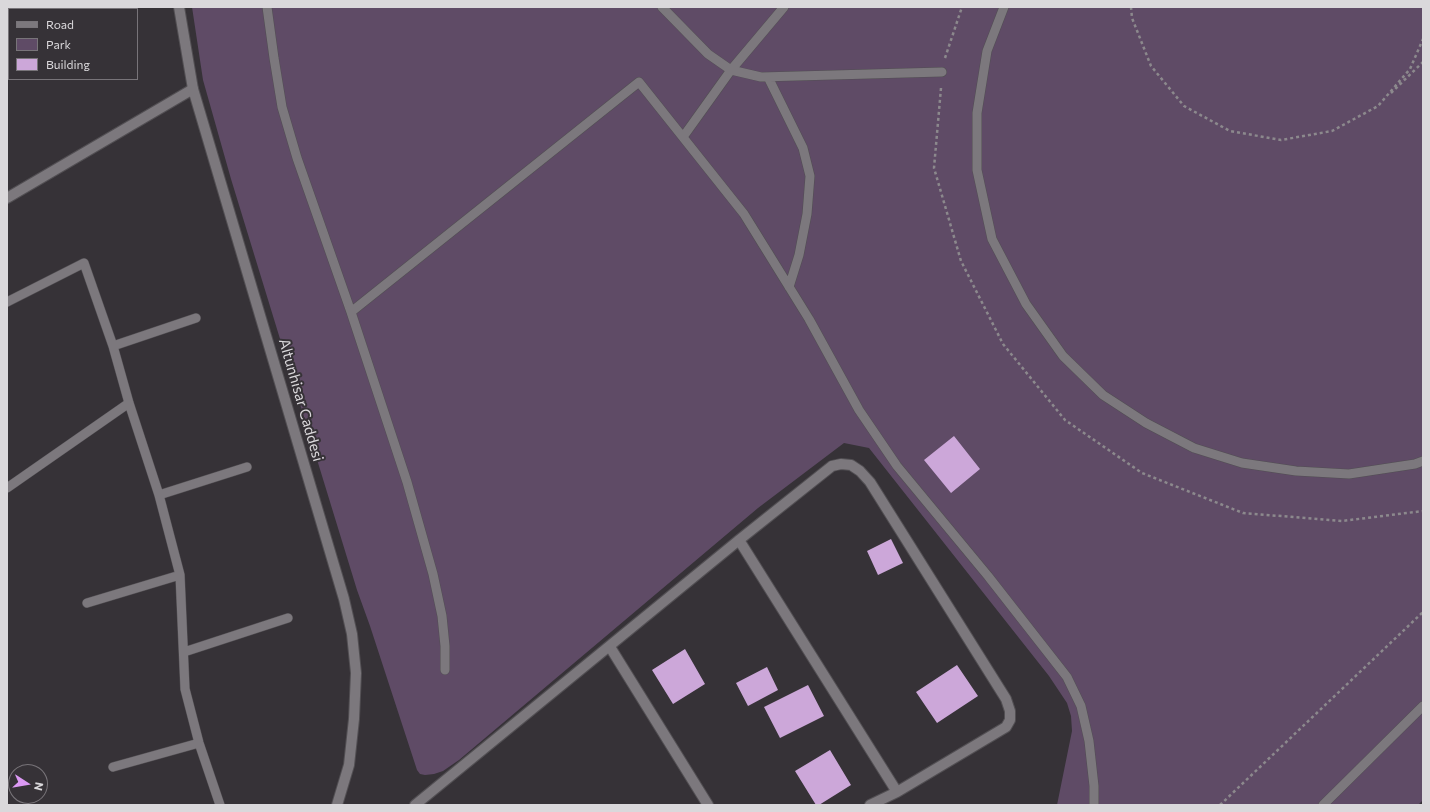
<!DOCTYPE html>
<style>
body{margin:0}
#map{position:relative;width:1430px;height:812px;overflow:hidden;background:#363237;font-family:Commissioner,sans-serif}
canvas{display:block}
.frame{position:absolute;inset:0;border:8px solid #dad8db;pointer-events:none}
.legend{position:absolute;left:8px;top:8px;width:130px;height:72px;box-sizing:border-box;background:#363237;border:1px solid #787479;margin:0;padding:5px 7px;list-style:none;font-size:12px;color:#dad8db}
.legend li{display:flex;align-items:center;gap:8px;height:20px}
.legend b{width:20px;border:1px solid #787479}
.north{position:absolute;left:8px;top:764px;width:40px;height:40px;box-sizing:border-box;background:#363237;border:1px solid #787479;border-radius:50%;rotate:102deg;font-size:11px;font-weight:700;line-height:16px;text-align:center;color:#dad8db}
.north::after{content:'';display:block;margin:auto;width:14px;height:18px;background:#dc99f4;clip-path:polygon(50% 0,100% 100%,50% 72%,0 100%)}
</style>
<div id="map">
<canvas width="1430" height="812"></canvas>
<div class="frame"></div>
<ul class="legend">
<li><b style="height:5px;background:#7c787d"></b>Road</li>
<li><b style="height:11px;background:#5f4b66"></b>Park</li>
<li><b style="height:11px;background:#cca7d9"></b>Building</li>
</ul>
<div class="north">N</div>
</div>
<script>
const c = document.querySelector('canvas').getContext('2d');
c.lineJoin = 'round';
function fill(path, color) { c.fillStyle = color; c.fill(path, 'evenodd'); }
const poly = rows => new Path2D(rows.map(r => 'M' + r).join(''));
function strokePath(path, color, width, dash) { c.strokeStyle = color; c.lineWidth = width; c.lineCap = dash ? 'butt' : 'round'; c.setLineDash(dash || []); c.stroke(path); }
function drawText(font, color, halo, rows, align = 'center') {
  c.font = font + ' Commissioner,sans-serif'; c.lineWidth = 4; c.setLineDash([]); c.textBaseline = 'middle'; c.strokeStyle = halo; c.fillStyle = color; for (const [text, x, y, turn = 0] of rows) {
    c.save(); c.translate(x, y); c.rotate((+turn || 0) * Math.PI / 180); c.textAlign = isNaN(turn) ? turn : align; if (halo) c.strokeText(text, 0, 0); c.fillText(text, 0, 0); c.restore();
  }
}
const green = poly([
 [192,7,1423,7,1423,800,1418,805,1057,805,1072,731,1071,716,1067,703,1049,676,869,448,844,443,758,508,459,760,443,771,434,774,425,775,420,774,417,770,370,626,357,590,231,179,203,80]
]);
const building = poly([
 [954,436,980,469,951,493,924,460],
 [891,539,903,563,878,575,867,551],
 [685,649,705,684,673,704,652,670],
 [957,665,978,696,937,723,916,692],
 [767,667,778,690,748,706,736,683],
 [808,685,824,716,780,738,764,707],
 [830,750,851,785,819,805,816,805,795,771]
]);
const path = poly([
 [1131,7,1132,18,1151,66,1184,106,1230,131,1281,140,1332,131,1378,106,1410,69,1423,39],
 [945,58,962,7],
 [941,88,934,168,961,261,1003,344,1065,420,1142,473,1243,513,1342,521,1423,511],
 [1391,93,1423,62],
 [1220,805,1423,612]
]);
const service = poly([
 [267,7,274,58,282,107,297,158,351,312,407,482,433,574,442,616,445,646,445,670],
 [662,7,708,54,731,70,761,77,942,72],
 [1004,7,987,51,977,113,977,170,992,239,1026,304,1063,356,1103,395,1146,423,1194,448,1242,463,1296,471,1349,474,1415,464,1423,461],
 [768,77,803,148,810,176,807,214,799,255,789,287],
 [683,137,731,70,784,7],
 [7,302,84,263,113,346,129,403,159,495,180,575,185,689,199,743,220,805],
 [351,312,639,82,744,214,809,319,859,410,897,466,988,576,1067,677,1081,706,1089,741,1094,786,1094,805],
 [113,346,196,318],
 [7,488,129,403],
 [159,495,247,467],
 [87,603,180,575],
 [184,652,288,618],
 [113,767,199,743],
 [1323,805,1423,706]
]);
const minor = poly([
 [7,198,193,89],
 [739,540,897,792],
 [610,647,708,805],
 [415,805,739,540,832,466,841,464,851,465,860,471,870,482,1006,699,1010,711,1010,720,1006,727,897,792,870,805]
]);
const tertiary = poly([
 [179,7,193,89,344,599,352,634,356,673,354,719,349,765,337,805]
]);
const streetNames = [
 ["Altunhisar Caddesi",301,400,74]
];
fill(green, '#5f4b66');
fill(building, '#cca7d9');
strokePath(service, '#524f53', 10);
strokePath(minor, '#524f53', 12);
strokePath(tertiary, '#524f53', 12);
strokePath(path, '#8c898d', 2.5, [3, 3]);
strokePath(service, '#7c787d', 9);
strokePath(minor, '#7c787d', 10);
strokePath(tertiary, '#7c787d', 10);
drawText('15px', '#dad8db', '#363237', streetNames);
</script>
